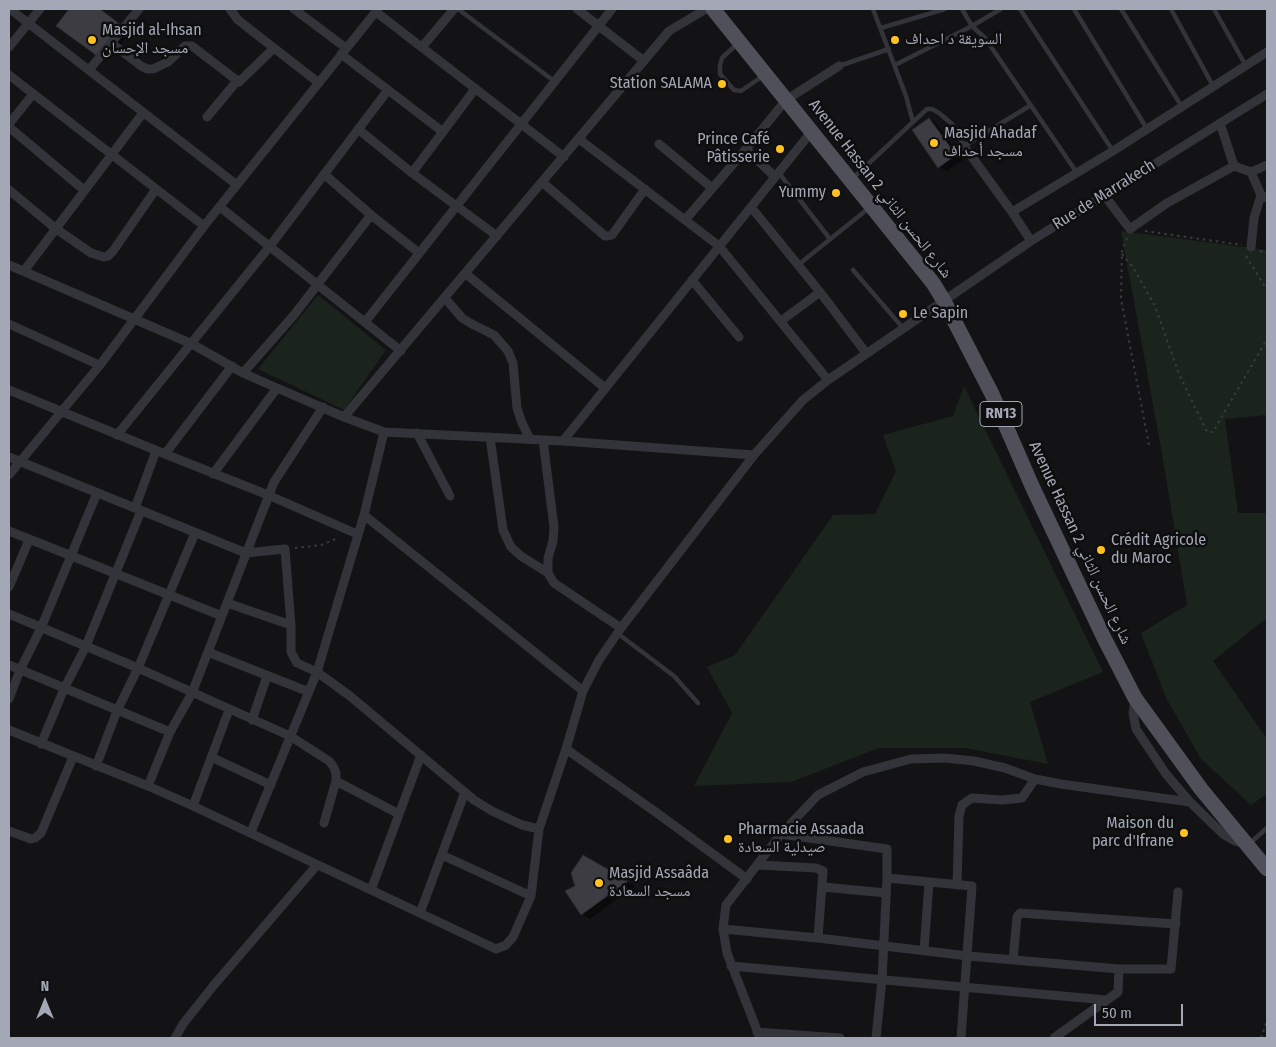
<!DOCTYPE html>
<meta charset="utf-8">
<style>
body{margin:0}
#map{position:relative;width:1276px;height:1047px;overflow:hidden;background:#131315;font-family:"Fira Sans Condensed",sans-serif}
canvas{display:block}
.frame{position:absolute;inset:0;border:10px solid #a3a7b6;pointer-events:none}
.north{position:absolute;left:20px;top:977px;width:50px;height:50px;-webkit-text-stroke:4px #0e0e0f;paint-order:stroke;rotate:0deg;font-size:14px;font-weight:700;line-height:20px;text-align:center;color:#a3a7b6}
.north::after{content:'';display:block;margin:auto;width:18px;height:22px;background:#a3a7b6;clip-path:polygon(50% 0,100% 100%,50% 72%,0 100%)}
.scale{position:absolute;left:1094px;top:1004px;width:89px;height:22px;box-sizing:border-box;border:2px solid #a3a7b6;border-top:0;padding-left:6px;font-size:15px;line-height:18px;white-space:nowrap;color:#a3a7b6;-webkit-text-stroke:4px #0e0e0f;paint-order:stroke}
</style>
<div id="map">
<canvas width="1276" height="1047"></canvas>
<div class="frame"></div>
<div class="north">N</div>
<div class="scale">50 m</div>
</div>
<script>
const c = document.querySelector('canvas').getContext('2d');
c.lineJoin = 'round';
function fill(path, color) { c.fillStyle = color; c.fill(path, 'evenodd'); }
const poly = rows => new Path2D(rows.map(r => 'M' + r).join(''));
function strokePath(path, color, width, dash) { c.strokeStyle = color; c.lineWidth = width; c.lineCap = dash ? 'butt' : 'round'; c.setLineDash(dash || []); c.stroke(path); }
function drawText(font, color, halo, rows, align = 'center') {
  c.font = font + ' "Fira Sans Condensed","Noto Naskh Arabic",sans-serif'; c.lineWidth = 5; c.setLineDash([]); c.textBaseline = 'middle'; c.strokeStyle = halo; c.fillStyle = color; for (const [text, x, y, turn = 0] of rows) {
    c.save(); c.translate(x, y); c.rotate((+turn || 0) * Math.PI / 180); c.textAlign = isNaN(turn) ? turn : align; if (halo) c.strokeText(text, 0, 0); c.fillText(text, 0, 0); c.restore();
  }
}
const green = poly([
 [1121,231,1267,250,1267,415,1225,419,1238,513,1267,513,1267,622,1264,620,1213,661,1267,739,1267,794,1251,805,1201,759,1166,698,1141,633,1187,605,1162,454],
 [318,295,386,350,344,410,258,369],
 [964,386,1103,672,1030,702,1048,764,965,748,879,748,791,782,694,786,732,713,707,667,735,655,833,515,875,514,896,471,883,435,953,416]
]);
const shadow = poly([
 [71,9,101,9,131,32,107,60,58,26],
 [930,119,937,124,963,160,947,171,939,167],
 [584,857,635,886,590,919,582,914,576,886]
]);
const building = poly([
 [69,9,100,9,121,25,96,55,56,26,69,9],
 [929,118,956,155,938,168,912,130,929,118],
 [583,855,628,881,581,915,565,891,575,886,571,873,583,855]
]);
const path = poly([
 [1145,231,1242,245],
 [1127,238,1122,251,1121,299,1149,445],
 [1260,251,1267,253],
 [1122,254,1133,267,1155,306,1179,374,1207,432,1213,432,1267,339],
 [1246,256,1267,290],
 [295,548,321,545,338,538],
 [1261,1038,1267,1021]
]);
const lane = poly([
 [458,9,554,81],
 [962,9,972,26,985,38,1077,173],
 [1020,9,1113,151],
 [1074,9,1147,129],
 [1121,9,1182,107],
 [1171,9,1213,86],
 [1214,9,1246,66],
 [881,28,945,9],
 [737,44,722,58,720,65,720,74,734,90,741,91,763,76],
 [895,65,972,26,1001,9],
 [839,66,889,49],
 [913,122,927,109,932,109,939,113,952,124,964,146,1031,105],
 [779,173,830,239],
 [852,179,913,122,906,96,873,9],
 [798,265,869,208],
 [853,270,903,328],
 [617,633,674,676,698,703],
 [1249,844,1267,828]
]);
const street = poly([
 [10,9,237,185],
 [230,9,238,20,319,83],
 [294,9,346,48],
 [577,9,644,61],
 [376,12,564,157],
 [111,43,141,66,147,69,153,69,168,62,185,46,192,46,239,82,274,48],
 [9,47,40,9],
 [422,47,454,9],
 [341,54,443,132],
 [89,70,139,9],
 [9,75,204,226],
 [207,117,237,81],
 [1220,123,1234,166],
 [9,124,33,94],
 [9,127,84,190],
 [358,129,412,173,497,236],
 [579,139,719,246,828,380],
 [659,144,712,188],
 [964,146,1012,212,1031,241],
 [1251,172,1261,195,1267,198],
 [412,173,475,89],
 [324,174,371,215,419,253],
 [775,177,746,149,786,100,839,66],
 [542,182,605,236,608,236,612,235,645,189],
 [9,190,55,228,91,253,104,257,108,256,113,251,156,189],
 [1104,195,1130,229,1167,203,1234,166,1251,172,1267,165],
 [220,207,401,351],
 [751,207,820,292,866,353],
 [1012,212,1113,151,1267,52],
 [685,220,746,149],
 [1251,247,1254,218,1261,195],
 [9,265,192,344,243,373,277,388,344,417,384,432,364,515,583,691,566,749,539,829,531,896,513,937,506,945,496,949,193,806,148,786,9,730],
 [24,271,143,113],
 [466,274,605,388],
 [692,280,739,337],
 [445,298,462,318,472,324,494,335,508,351,513,363,517,408,522,423,530,439],
 [781,321,820,292],
 [365,322,612,9],
 [9,324,99,365],
 [243,373,294,315,371,215],
 [9,390,165,454,268,495,357,534],
 [344,417,669,31,706,9],
 [384,432,563,441,754,455],
 [417,433,450,496],
 [117,435,270,246,388,90],
 [490,437,503,530,511,547,521,556,548,573],
 [543,440,554,527,553,541,548,558,548,573,554,583,621,628],
 [563,441,812,131],
 [165,454,232,366],
 [9,457,246,553,285,549,291,625],
 [213,474,277,388],
 [9,475,100,365,204,226,378,9],
 [135,508,156,451],
 [9,531,222,616],
 [9,587,29,540],
 [227,603,291,625,291,652,297,663,317,672,350,696,474,800,492,811,522,825,539,829],
 [9,614,138,668,290,736,329,761,333,766,336,773,336,781,324,823],
 [208,652,309,692],
 [9,665,170,732],
 [583,691,599,660,621,628,754,455,803,400,828,380,1031,241,1267,94],
 [1135,698,1133,713,1136,729,1166,774,1190,802,1223,834,1235,841,1245,844],
 [9,699,20,670,41,628,97,493],
 [252,720,267,676],
 [41,744,64,689,86,646,141,511],
 [566,749,657,813,747,879],
 [211,757,271,785],
 [96,766,117,711,138,668,195,533],
 [336,781,399,814],
 [148,786,170,732,192,693,274,482,323,407],
 [193,806,229,710],
 [9,831,31,839,35,838,41,833,73,757],
 [251,832,317,672,364,515],
 [781,834,887,849,887,878,882,980,876,1038],
 [442,855,531,896],
 [758,865,816,868,823,871,818,938],
 [887,878,972,886,961,1038],
 [957,885,959,816,962,805,972,798,1002,800,1022,798,1035,779],
 [823,887,886,893],
 [371,890,421,755],
 [420,913,465,792],
 [723,929,818,938,968,956,1119,969,1171,969,1178,892],
 [924,950,929,883],
 [1013,960,1017,917,1020,913,1176,924],
 [731,966,1106,1000],
 [757,1032,840,1038],
 [175,1038,183,1024,214,985,317,865],
 [760,1038,727,953,723,929,726,905,781,834,818,795,863,772,911,759,945,758,974,761,1005,768,1035,779,1061,784,1190,802],
 [1054,1038,1118,992,1119,969]
]);
const primary = poly([
 [713,9,933,283,944,301,992,394,1032,486,1104,638,1135,698,1201,789,1267,869]
]);
const markers = [
 [92,40,5,"#ffc220"],
 [895,40,5,"#ffc220"],
 [722,84,5,"#ffc220"],
 [934,143,5,"#ffc220"],
 [780,149,5,"#ffc220"],
 [836,193,5,"#ffc220"],
 [903,314,5,"#ffc220"],
 [1101,550,5,"#ffc220"],
 [1184,833,5,"#ffc220"],
 [728,839,5,"#ffc220"],
 [599,883,5,"#ffc220"]
];
const shields = [
 [1001,414,42]
];
const shieldNames = [
 ["RN13",1001,414]
];
const poiNames = [
 ["Masjid al-Ihsan",102,31],
 ["مسجد الإحسان",102,49],
 ["السويقة د احداف",905,40],
 ["Station SALAMA",712,84,"right"],
 ["Masjid Ahadaf",944,134],
 ["مسجد أحداف",944,152],
 ["Prince Café",770,140,"right"],
 ["Pâtisserie",770,158,"right"],
 ["Yummy",826,193,"right"],
 ["Le Sapin",913,314],
 ["Crédit Agricole",1111,541],
 ["du Maroc",1111,559],
 ["Maison du",1174,824,"right"],
 ["parc d'Ifrane",1174,842,"right"],
 ["Pharmacie Assaada",738,830],
 ["صيدلية السعادة",738,848],
 ["Masjid Assaâda",609,874],
 ["مسجد السعادة",609,892]
];
const streetNames = [
 ["Avenue Hassan 2 شارع الحسن الثاني",880,189,52],
 ["Rue de Marrakech",1104,195,-32],
 ["Avenue Hassan 2 شارع الحسن الثاني",1080,543,65]
];
fill(green, '#1a231c');
fill(shadow, '#0007');
fill(building, '#3c3c42');
strokePath(building, '#2d2c31', 1);
strokePath(path, '#393b41', 2, [2.5, 4]);
strokePath(lane, '#33343a', 4.5);
strokePath(street, '#33343a', 9);
strokePath(primary, '#4f5059', 15);
for (const [x, y, r, color] of markers) { const dot = new Path2D(); dot.arc(x, y, r, 0, 2 * Math.PI); c.fillStyle = color; c.fill(dot); strokePath(dot, '#0e0e0f', 2); }
for (const [x, y, w] of shields) { const box = new Path2D(); box.roundRect(x - w / 2, y - 12.5, w, 25, 4); c.fillStyle = '#0e0e0f'; c.fill(box); strokePath(box, '#a3a7b6', 1); }
drawText('bold 15px', '#a3a7b6', null, shieldNames);
drawText('16px', '#a3a7b6', '#0e0e0f', poiNames, 'left');
drawText('16px', '#a3a7b6', '#0e0e0f', streetNames);
</script>
